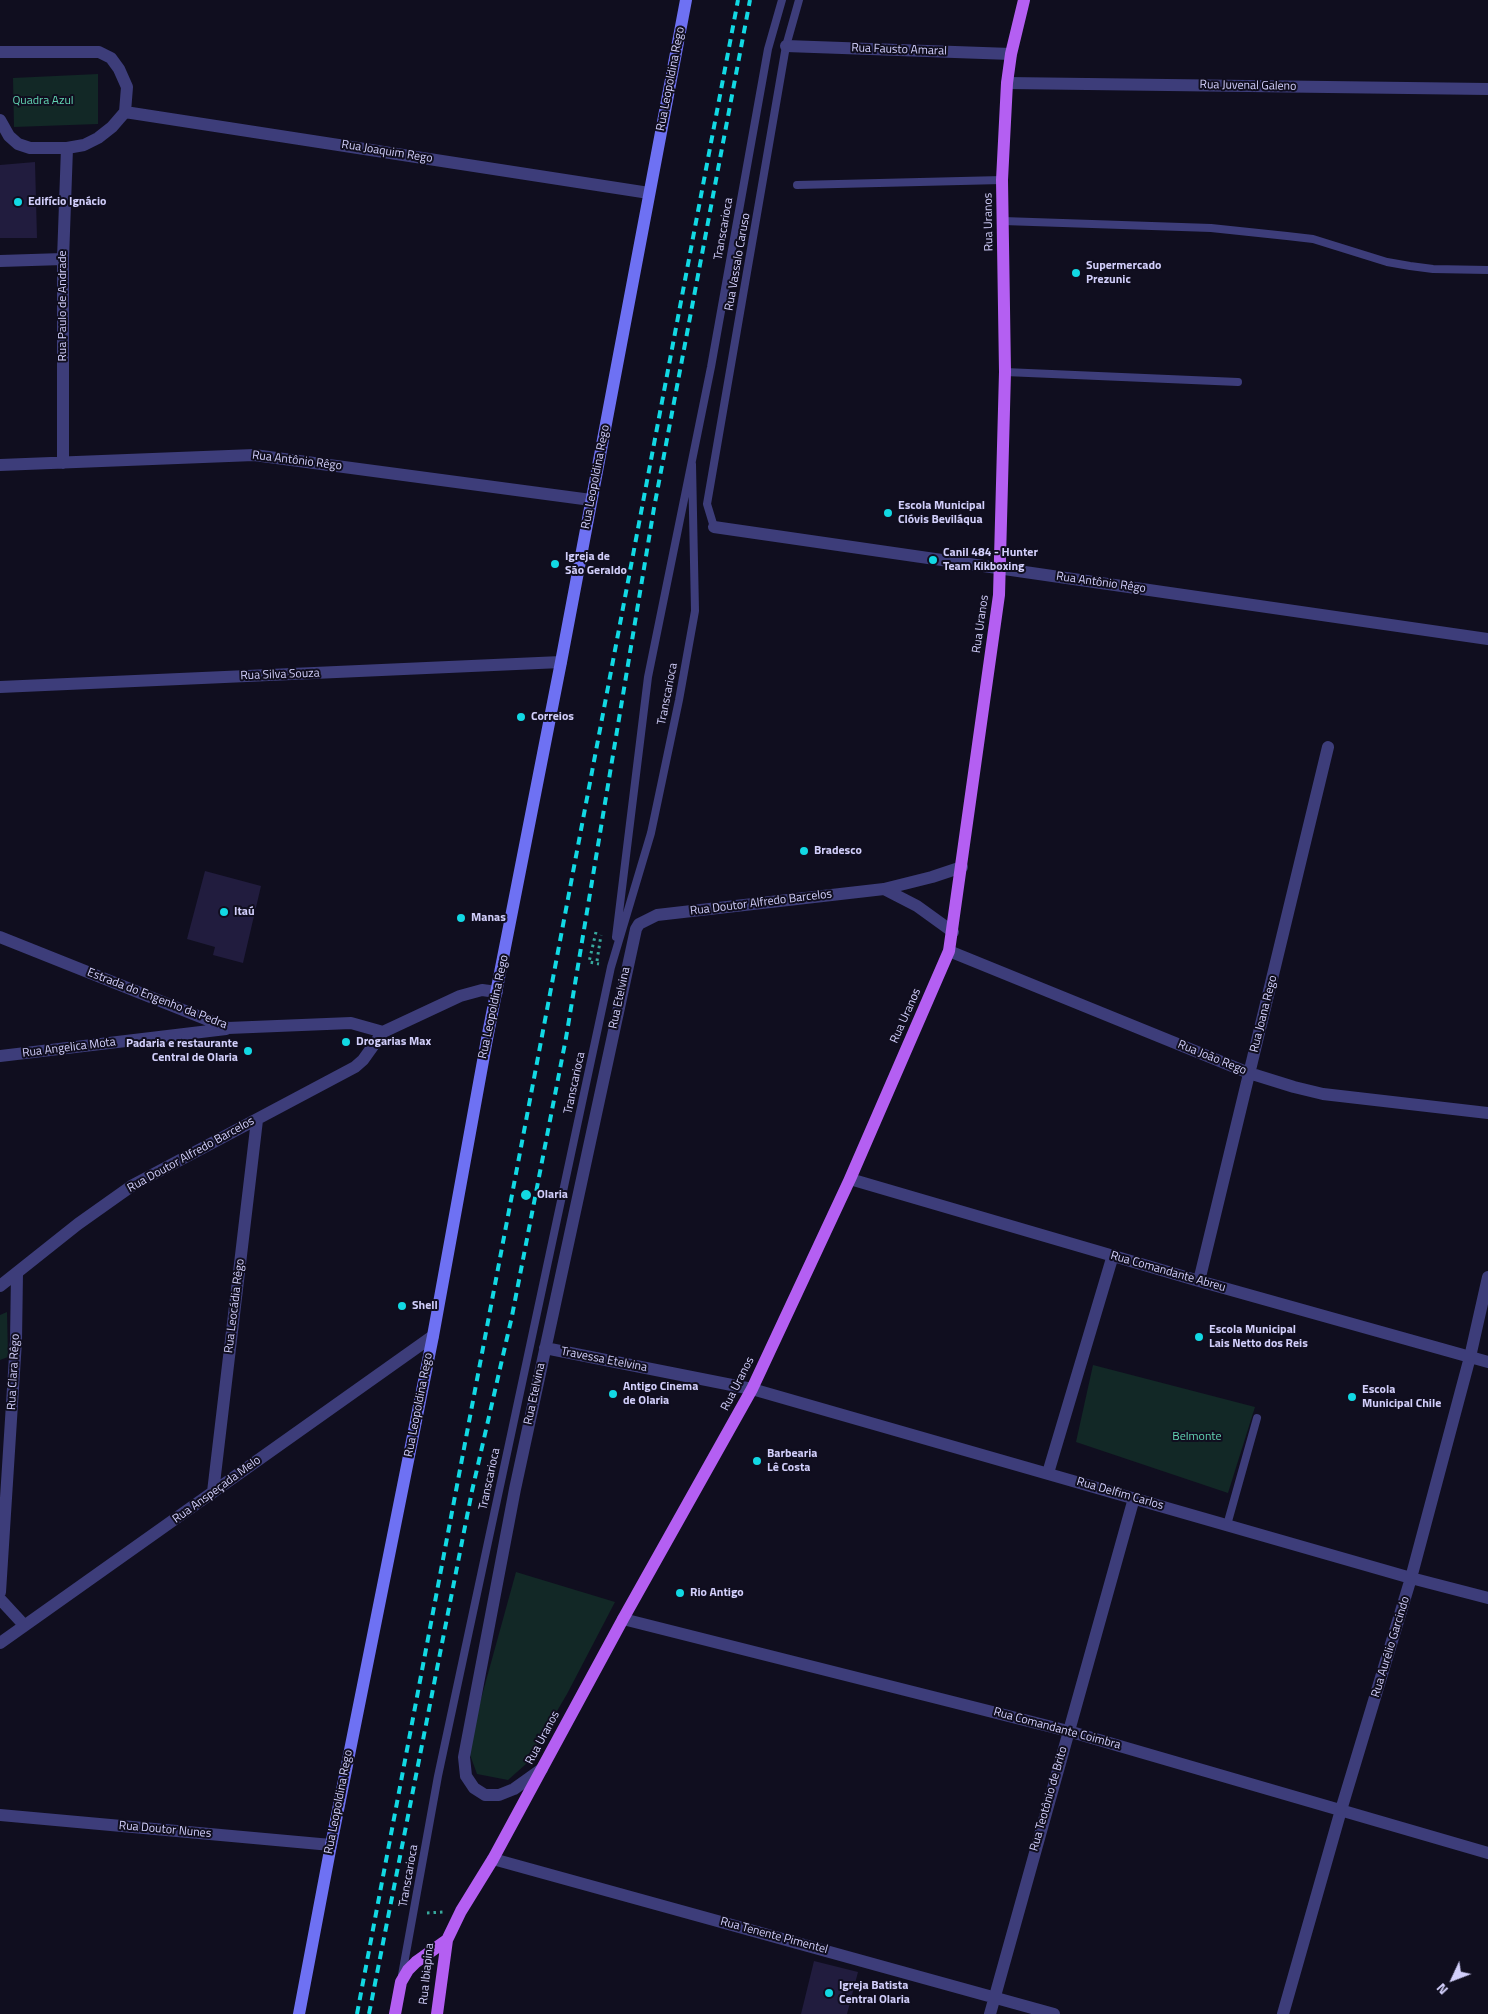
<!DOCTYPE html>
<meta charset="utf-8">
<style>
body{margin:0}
#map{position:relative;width:1488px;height:2014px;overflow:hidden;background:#100e1f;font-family:"Titillium Web",sans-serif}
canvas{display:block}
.north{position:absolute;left:1428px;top:1954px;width:50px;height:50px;-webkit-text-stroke:4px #100e1f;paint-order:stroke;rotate:227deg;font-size:14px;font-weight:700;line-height:20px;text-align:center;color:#d2cffb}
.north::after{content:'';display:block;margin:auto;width:18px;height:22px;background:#d2cffb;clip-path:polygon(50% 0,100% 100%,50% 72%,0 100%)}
</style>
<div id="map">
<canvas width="1488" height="2014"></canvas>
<div class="north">N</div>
</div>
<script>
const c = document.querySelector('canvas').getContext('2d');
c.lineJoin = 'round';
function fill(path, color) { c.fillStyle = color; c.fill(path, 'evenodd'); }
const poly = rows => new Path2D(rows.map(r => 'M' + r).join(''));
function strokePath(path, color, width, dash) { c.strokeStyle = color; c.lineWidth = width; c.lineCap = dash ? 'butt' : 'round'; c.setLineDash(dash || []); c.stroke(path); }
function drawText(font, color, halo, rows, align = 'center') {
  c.font = font + ' "Titillium Web",sans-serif'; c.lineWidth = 4; c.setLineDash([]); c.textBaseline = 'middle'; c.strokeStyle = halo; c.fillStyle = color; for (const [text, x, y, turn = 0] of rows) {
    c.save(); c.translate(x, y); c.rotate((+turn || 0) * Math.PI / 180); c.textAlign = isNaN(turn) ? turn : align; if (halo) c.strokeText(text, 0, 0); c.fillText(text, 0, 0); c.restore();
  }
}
const green = poly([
 [98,74,98,124,14,127,13,78],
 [7,1312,8,1357,0,1360,0,1315],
 [1093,1365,1255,1407,1228,1493,1076,1442],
 [516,1572,615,1602,567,1694,526,1764,508,1780,477,1774,469,1752,473,1728]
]);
const building = poly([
 [35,162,37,238,0,238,0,165],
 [205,871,261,886,243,963,213,955,215,947,187,939],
 [814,1961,858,1972,847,2014,801,2014]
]);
const path = poly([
 [596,932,589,962,599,964],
 [597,961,601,935],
 [427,1913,443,1912]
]);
const lane = poly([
 [797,185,1002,180],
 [1003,221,1211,228,1287,236,1313,239,1387,262,1410,266,1433,269,1488,270],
 [1005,372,1238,382],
 [714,527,707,504,786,46,799,0],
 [616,937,648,677,711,367,768,49,782,0],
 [1227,1525,1257,1418],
 [402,1975,438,1776,611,967,651,833,679,700,695,611,692,464]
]);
const street = poly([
 [786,46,1011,54],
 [0,52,99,52,111,58,119,69,127,87,125,112,112,127,98,138,84,145,67,148,30,148,18,144,9,136,0,120],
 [1007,83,1488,89],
 [125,112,649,193],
 [0,261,63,259],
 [63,463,63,259,67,148],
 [0,465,254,455,591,500],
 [714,527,1488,639],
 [0,687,561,662],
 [884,889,917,906,953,932],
 [0,937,228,1028,351,1023,383,1032,460,996,482,990,497,992],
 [949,951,1249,1073,1294,1087,1323,1094,1488,1113],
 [0,1056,226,1029],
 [850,1179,1199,1281,1488,1362],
 [1199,1281,1328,747],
 [0,1286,78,1224,133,1185,355,1067,363,1060,383,1032],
 [545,1348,752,1389,1411,1578,1488,1598],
 [1048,1473,1113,1255],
 [213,1492,257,1120],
 [0,1592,16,1341,17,1273],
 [0,1599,24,1625],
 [623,1619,1068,1731,1488,1853],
 [0,1643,433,1336],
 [542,1769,514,1789,499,1795,485,1795,474,1788,466,1776,464,1757,515,1489,636,929,639,924,657,915,884,889,932,877,962,867],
 [0,1815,331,1845],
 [493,1859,1054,2014],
 [990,2014,1134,1498],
 [1283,2014,1341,1810,1411,1578,1470,1357,1488,1277]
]);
const secondary = poly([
 [299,2014,331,1845,433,1336,487,1039,561,662,686,0]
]);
const primary = poly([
 [395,2014,401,1982,408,1970,416,1962,447,1940],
 [437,2014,447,1940,461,1911,493,1859,623,1619,752,1389,850,1179,949,951,999,595,1005,372,1002,180,1007,83,1011,54,1024,0]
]);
const rail = poly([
 [357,2014,738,0],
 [369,2014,472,1491,512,1316,566,1038,654,508,750,0]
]);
const markers = [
 [18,202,5,"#12d9e4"],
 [1076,273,5,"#12d9e4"],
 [888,513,5,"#12d9e4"],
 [933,560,5,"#12d9e4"],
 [555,564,5,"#12d9e4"],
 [521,717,5,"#12d9e4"],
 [804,851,5,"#12d9e4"],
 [224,912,5,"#12d9e4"],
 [461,918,5,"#12d9e4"],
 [346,1042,5,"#12d9e4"],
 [248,1051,5,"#12d9e4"],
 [526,1195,6,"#12d9e4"],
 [402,1306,5,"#12d9e4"],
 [1199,1337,5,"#12d9e4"],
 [613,1394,5,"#12d9e4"],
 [1352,1397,5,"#12d9e4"],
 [757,1461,5,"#12d9e4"],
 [680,1593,5,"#12d9e4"],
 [829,1993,5,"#12d9e4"]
];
const streetNames = [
 ["Rua Fausto Amaral",899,50,2],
 ["Rua Leopoldina Rego",671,79,-79],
 ["Rua Juvenal Galeno",1248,86,1],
 ["Rua Joaquim Rego",387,152,9],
 ["Rua Uranos",989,222,-91],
 ["Transcarioca",724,229,-80],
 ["Rua Vassalo Caruso",738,262,-80],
 ["Rua Paulo de Andrade",63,306,-90],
 ["Rua Antônio Rêgo",297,461,7],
 ["Rua Leopoldina Rego",596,477,-79],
 ["Rua Antônio Rêgo",1101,583,8],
 ["Rua Uranos",981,624,-82],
 ["Rua Silva Souza",280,675,-2],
 ["Transcarioca",668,694,-79],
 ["Rua Doutor Alfredo Barcelos",761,903,-7],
 ["Rua Etelvina",620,998,-78],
 ["Estrada do Engenho da Pedra",157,999,21],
 ["Rua Leopoldina Rego",494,1007,-78],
 ["Rua Joana Rego",1264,1014,-76],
 ["Rua Uranos",906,1016,-66],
 ["Rua Angelica Mota",69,1048,-7],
 ["Rua João Rego",1212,1058,22],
 ["Transcarioca",575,1083,-78],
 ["Rua Doutor Alfredo Barcelos",191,1155,-29],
 ["Rua Comandante Abreu",1168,1272,16],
 ["Rua Leocádia Rêgo",235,1306,-83],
 ["Travessa Etelvina",604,1360,11],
 ["Rua Clara Rêgo",14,1372,-87],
 ["Rua Uranos",738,1384,-63],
 ["Rua Etelvina",535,1394,-78],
 ["Rua Leopoldina Rego",419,1405,-79],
 ["Transcarioca",490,1479,-78],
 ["Rua Anspeçada Melo",217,1490,-36],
 ["Rua Delfim Carlos",1120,1494,16],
 ["Rua Aurélio Garcindo",1391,1647,-73],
 ["Rua Comandante Coimbra",1057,1729,15],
 ["Rua Uranos",543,1738,-62],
 ["Rua Teotônio de Brito",1049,1799,-74],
 ["Rua Leopoldina Rego",339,1802,-79],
 ["Rua Doutor Nunes",165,1830,5],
 ["Transcarioca",409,1876,-80],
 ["Rua Tenente Pimentel",774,1936,15],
 ["Rua Ibiapina",427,1974,-84]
];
const parkNames = [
 ["Quadra Azul",43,101],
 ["Belmonte",1197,1437]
];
const poiNames = [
 ["Edifício Ignácio",28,202],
 ["Supermercado",1086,266],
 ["Prezunic",1086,280],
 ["Escola Municipal",898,506],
 ["Clóvis Beviláqua",898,520],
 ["Canil 484 - Hunter",943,553],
 ["Team Kikboxing",943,567],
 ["Igreja de",565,557],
 ["São Geraldo",565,571],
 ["Correios",531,717],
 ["Bradesco",814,851],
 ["Itaú",234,912],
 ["Manas",471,918],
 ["Drogarias Max",356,1042],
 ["Padaria e restaurante",238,1044,"right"],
 ["Central de Olaria",238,1058,"right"],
 ["Olaria",537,1195],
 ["Shell",412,1306],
 ["Escola Municipal",1209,1330],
 ["Lais Netto dos Reis",1209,1344],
 ["Antigo Cinema",623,1387],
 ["de Olaria",623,1401],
 ["Escola",1362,1390],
 ["Municipal Chile",1362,1404],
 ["Barbearia",767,1454],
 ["Lê Costa",767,1468],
 ["Rio Antigo",690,1593],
 ["Igreja Batista",839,1986],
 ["Central Olaria",839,2000]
];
fill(green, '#122826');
fill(building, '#211c3e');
strokePath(path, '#37a89c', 3, [2.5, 4]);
strokePath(lane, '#3d3d7a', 8);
strokePath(street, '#3d3d7a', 12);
strokePath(secondary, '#6e71f3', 12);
strokePath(primary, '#b45ff2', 12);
strokePath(rail, '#12d9e4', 4, [8, 6]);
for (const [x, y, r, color] of markers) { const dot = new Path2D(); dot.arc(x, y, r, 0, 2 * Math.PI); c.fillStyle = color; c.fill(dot); strokePath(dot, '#100e1f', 2); }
drawText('12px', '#d2cffb', '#100e1f', streetNames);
drawText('12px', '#62d5b3', '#100e1f', parkNames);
drawText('bold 12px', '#d2cffb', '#100e1f', poiNames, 'left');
</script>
